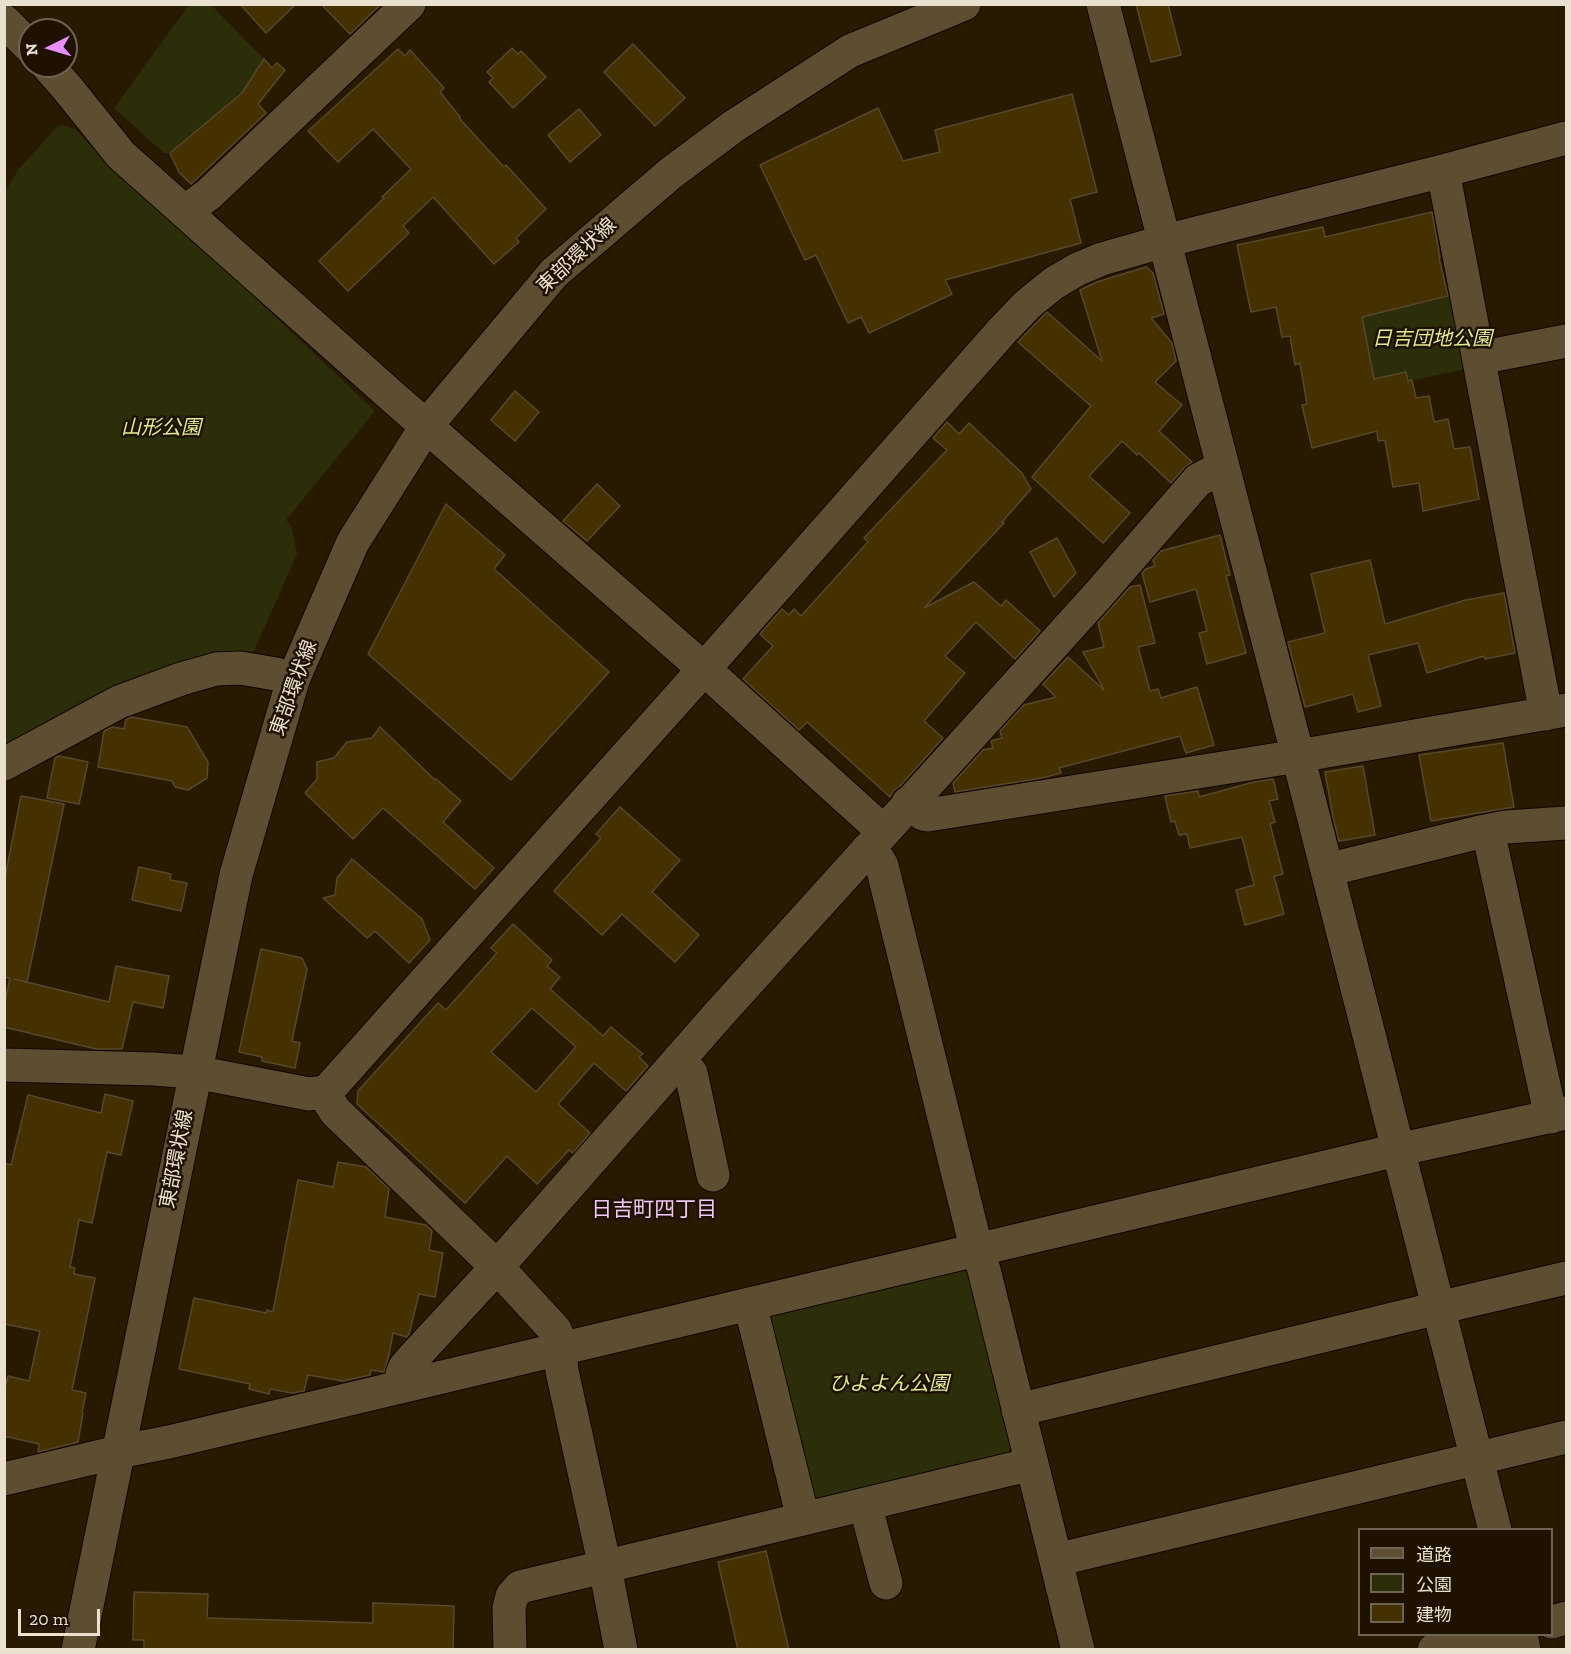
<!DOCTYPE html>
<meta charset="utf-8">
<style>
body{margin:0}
#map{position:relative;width:1571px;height:1654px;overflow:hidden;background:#281a01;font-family:"Zilla Slab","Noto Sans JP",serif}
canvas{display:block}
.frame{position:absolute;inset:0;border:6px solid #e9e0d0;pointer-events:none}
.legend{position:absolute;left:1358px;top:1528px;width:195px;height:108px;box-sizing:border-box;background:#1e1100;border:2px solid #6f6453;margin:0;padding:8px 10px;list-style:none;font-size:18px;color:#e9e0d0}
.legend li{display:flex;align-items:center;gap:12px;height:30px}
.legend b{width:30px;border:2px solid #6f6453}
.north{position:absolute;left:18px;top:18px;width:60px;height:60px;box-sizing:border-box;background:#1e1100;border:2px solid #6f6453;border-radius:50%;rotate:265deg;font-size:16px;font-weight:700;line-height:24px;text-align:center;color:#e9e0d0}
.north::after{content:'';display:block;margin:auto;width:21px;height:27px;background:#ea8dfd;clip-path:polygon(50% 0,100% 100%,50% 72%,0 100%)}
.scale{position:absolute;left:18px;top:1609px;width:82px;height:27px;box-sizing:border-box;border:3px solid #e9e0d0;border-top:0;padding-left:8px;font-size:18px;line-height:21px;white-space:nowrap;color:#e9e0d0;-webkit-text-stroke:4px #1e1100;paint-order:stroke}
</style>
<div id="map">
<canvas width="1571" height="1654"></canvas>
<div class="frame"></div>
<ul class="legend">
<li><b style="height:8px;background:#5d4e32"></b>道路</li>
<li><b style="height:16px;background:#2b2e09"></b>公園</li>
<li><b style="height:16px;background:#453000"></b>建物</li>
</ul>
<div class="north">N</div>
<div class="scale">20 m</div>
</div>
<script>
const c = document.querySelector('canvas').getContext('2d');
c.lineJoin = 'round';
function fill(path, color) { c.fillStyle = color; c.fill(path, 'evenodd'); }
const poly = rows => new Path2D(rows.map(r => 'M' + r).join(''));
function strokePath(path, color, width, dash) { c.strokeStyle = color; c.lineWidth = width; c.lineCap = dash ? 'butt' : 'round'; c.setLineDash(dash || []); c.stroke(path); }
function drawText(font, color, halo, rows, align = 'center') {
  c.font = font + ' "Zilla Slab","Noto Sans JP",serif'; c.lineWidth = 5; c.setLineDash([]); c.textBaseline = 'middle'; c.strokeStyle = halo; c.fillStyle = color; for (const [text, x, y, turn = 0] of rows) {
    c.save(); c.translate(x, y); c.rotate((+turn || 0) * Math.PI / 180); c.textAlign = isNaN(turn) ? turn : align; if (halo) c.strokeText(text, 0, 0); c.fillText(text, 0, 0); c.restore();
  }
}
const green = poly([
 [189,5,211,5,264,59,242,93,170,153,164,153,114,108],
 [63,125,75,129,123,179,191,237,375,411,286,520,291,525,297,554,254,651,196,663,5,750,5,192,18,170,58,126],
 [1461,294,1476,367,1408,381,1406,372,1369,380,1367,370,1372,369,1365,334,1351,320],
 [959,1269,970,1274,1012,1444,1007,1454,821,1501,810,1495,766,1324,774,1311]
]);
const building = poly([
 [240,4,296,4,266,33,240,4],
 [321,4,381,4,350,34,321,4],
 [1136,4,1168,4,1181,55,1151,62,1136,4],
 [633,44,685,98,655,126,604,72,633,44],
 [512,48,518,54,521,51,546,77,513,108,489,82,493,78,487,72,512,48],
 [398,49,405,56,410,50,444,88,440,92,460,117,459,118,504,167,506,165,546,209,516,238,519,242,494,264,433,197,403,226,409,233,348,291,319,261,384,198,382,197,411,169,373,129,338,162,308,131,398,49],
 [264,59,272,68,277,63,285,70,258,104,266,113,191,184,179,172,170,153,242,93,264,59],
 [1072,94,1097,192,1070,199,1081,243,945,280,952,294,869,333,861,317,848,323,816,255,805,260,760,165,878,108,903,161,940,152,935,130,1072,94],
 [579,109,601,135,570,162,548,135,579,109],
 [1432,212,1440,258,1439,258,1448,296,1362,317,1374,379,1406,372,1408,381,1412,380,1416,398,1429,396,1434,422,1448,419,1454,449,1470,447,1479,499,1423,511,1419,483,1393,487,1385,440,1378,441,1377,431,1312,448,1302,405,1307,404,1300,363,1295,365,1290,336,1282,337,1276,307,1251,312,1237,245,1323,227,1325,237,1432,212],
 [1146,267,1153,273,1164,314,1151,318,1172,343,1176,361,1155,382,1182,405,1159,431,1192,462,1184,468,1171,483,1139,453,1137,455,1122,441,1089,476,1130,513,1103,543,1032,477,1091,406,1018,342,1047,312,1102,361,1080,290,1097,282,1146,267],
 [515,391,539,412,515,441,491,420,515,391],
 [947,422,959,434,969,423,1022,473,1031,489,1002,522,1004,523,924,608,974,582,1001,606,1006,600,1040,631,1015,659,976,622,945,656,965,673,924,721,943,738,900,786,893,791,890,797,807,722,799,730,743,679,773,646,760,634,782,609,789,615,794,609,801,616,868,542,864,538,947,450,933,438,947,422],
 [597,484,620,506,587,541,563,521,597,484],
 [446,504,505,555,494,569,609,672,511,780,368,654,446,504],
 [1220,535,1230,575,1226,576,1246,653,1207,664,1199,633,1207,631,1196,589,1150,602,1142,573,1146,569,1155,566,1153,560,1161,551,1220,535],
 [1057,538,1076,573,1054,597,1030,552,1057,538],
 [1370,560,1385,624,1466,600,1504,593,1515,653,1485,659,1484,656,1427,673,1418,643,1368,655,1381,706,1358,712,1353,694,1305,707,1288,642,1325,633,1311,574,1370,560],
 [1140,585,1155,643,1138,647,1150,691,1158,689,1161,698,1197,687,1214,745,1186,753,1180,736,1059,768,1061,773,1042,778,955,792,953,783,983,750,993,748,991,741,1002,738,1000,731,1024,705,1056,697,1043,684,1068,657,1104,690,1083,652,1104,647,1098,623,1130,587,1140,585],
 [131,717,187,727,208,762,207,778,188,790,175,787,172,781,98,767,104,731,112,727,124,729,126,720,131,717],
 [380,727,435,780,436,779,461,801,443,822,494,868,475,889,383,808,353,839,305,793,317,779,317,762,334,758,347,742,372,738,380,727],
 [1503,743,1514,807,1431,821,1419,755,1503,743],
 [59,756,88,762,79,804,47,798,55,758,59,756],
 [1363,766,1375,835,1339,841,1333,817,1325,772,1363,766],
 [1273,779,1278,799,1269,801,1275,822,1270,824,1283,874,1274,876,1284,914,1245,925,1236,890,1254,885,1242,837,1190,848,1187,834,1179,835,1175,821,1171,822,1165,796,1198,791,1199,797,1254,782,1273,779],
 [21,796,64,804,27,982,14,979,109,1002,116,966,169,976,163,1008,133,1002,122,1049,96,1049,4,1027,4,1006,10,978,4,977,4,883,21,796],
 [620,807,680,860,652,892,699,935,675,962,622,914,602,935,554,891,601,838,596,834,620,807],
 [352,859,422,919,430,940,409,963,375,931,367,938,323,898,335,895,337,878,352,859],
 [139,867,171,874,170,880,187,883,181,911,132,900,139,867],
 [513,924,552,960,547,966,560,977,550,989,603,1036,611,1027,643,1054,639,1057,648,1066,626,1091,594,1063,558,1104,590,1133,573,1153,569,1150,537,1184,507,1156,465,1203,357,1104,358,1091,438,1003,446,1010,497,953,491,948,513,924],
 [532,1008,576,1047,536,1092,491,1052,532,1008],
 [261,949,302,958,307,969,292,1041,300,1043,295,1068,262,1061,262,1057,239,1052,261,949],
 [105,1094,133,1101,121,1155,107,1152,92,1223,79,1220,70,1267,75,1268,74,1274,95,1278,72,1390,86,1393,82,1412,83,1413,78,1442,38,1452,39,1444,4,1436,4,1391,8,1376,29,1381,40,1331,4,1324,4,1163,11,1165,28,1095,101,1113,105,1094],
 [338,1162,366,1167,389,1189,385,1217,426,1225,432,1231,429,1250,443,1253,435,1297,419,1294,409,1334,407,1337,393,1333,388,1359,384,1372,371,1370,370,1375,343,1381,308,1375,304,1391,292,1393,270,1389,269,1394,249,1389,250,1384,179,1369,194,1298,266,1313,267,1310,273,1312,298,1180,333,1187,338,1162],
 [766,1551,789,1650,738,1650,718,1562,766,1551],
 [134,1592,208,1594,207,1618,373,1623,373,1603,454,1606,453,1650,144,1650,144,1640,133,1640,134,1592]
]);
const minor = poly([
 [1103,4,1298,756,1495,1530],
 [4,21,30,47],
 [48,66,68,89,121,155,394,398,704,669,873,822,885,830],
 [1443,171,1546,714],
 [185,212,209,194,409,4],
 [1479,358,1566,341],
 [4,764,119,702,181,679,216,669,240,668,276,674,293,680],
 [908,803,923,814,928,815,1298,756,1566,710],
 [1488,831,1551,1117],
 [867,850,878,859,882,866,973,1235,984,1270,1078,1650],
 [1327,870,1476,833,1506,827,1566,823],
 [679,1059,691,1073,713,1175],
 [4,1065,153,1069,195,1072,309,1094,323,1092,329,1089,704,669,1002,331,1028,304,1054,283,1078,269,1102,259,1165,241,1443,171,1566,138],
 [323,1092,335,1111,497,1267,555,1330,559,1339,562,1371,605,1567,621,1650],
 [750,1304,803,1518],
 [403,1386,402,1374,405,1367,412,1359,497,1267,720,1013,1099,594,1198,480,1223,467],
 [1018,1410,1438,1308,1566,1278],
 [4,1479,118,1452,169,1442,1397,1150,1566,1113],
 [865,1504,886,1583],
 [1056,1560,1566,1437],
 [1552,1622,1566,1618],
 [1521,1634,1524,1650],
 [78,1650,236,875,293,680,353,542,427,425,554,273,671,173,734,126,850,51,964,4],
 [510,1650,509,1608,512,1596,520,1587,1032,1464],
 [1434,1650,1498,1634]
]);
const streetNames = [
 ["東部環状線",577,256,-43],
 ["東部環状線",294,688,-70],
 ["東部環状線",177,1159,-79]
];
const parkNames = [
 ["日吉団地公園",1432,339],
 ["山形公園",161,428],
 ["ひよよん公園",889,1384]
];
const neighbourhoodNames = [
 ["日吉町四丁目",654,1210]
];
fill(green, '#2b2e09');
fill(building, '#453000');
strokePath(building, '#57482d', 1.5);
strokePath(minor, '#100500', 35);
strokePath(minor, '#5d4e32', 33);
drawText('20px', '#e9e0d0', '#1e1100', streetNames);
drawText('italic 20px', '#e1ea90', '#1e1100', parkNames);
drawText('21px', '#efc6f7', '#1e1100', neighbourhoodNames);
</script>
